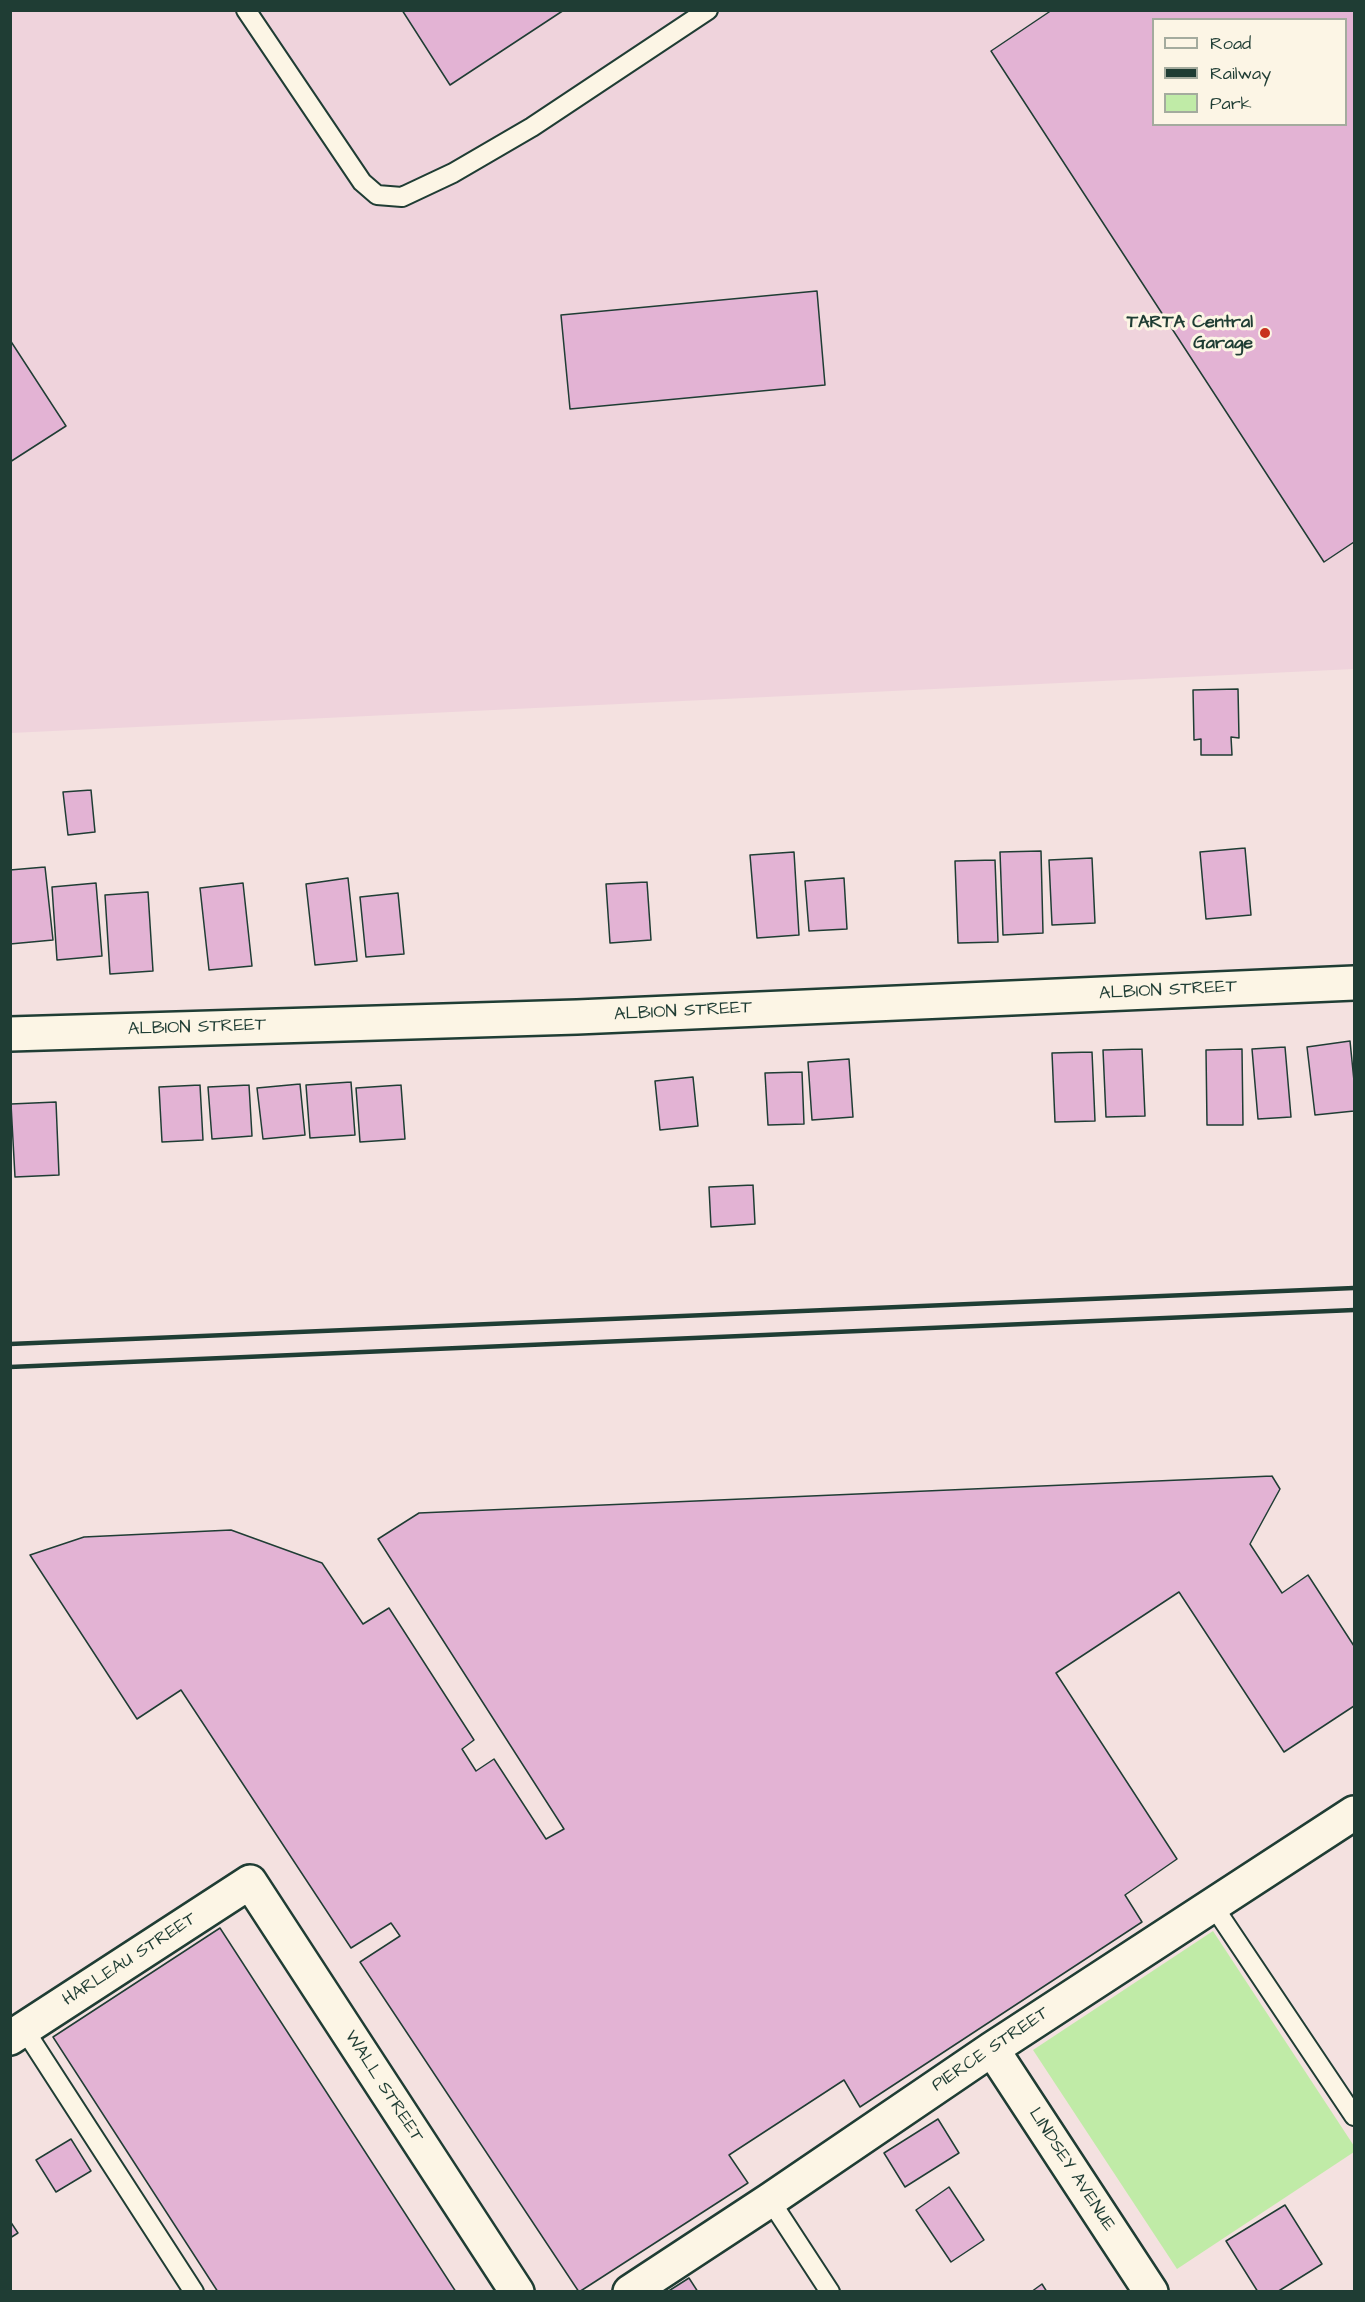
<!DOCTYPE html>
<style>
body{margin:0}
#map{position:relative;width:1365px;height:2302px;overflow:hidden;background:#f4e1e0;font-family:"Architects Daughter",sans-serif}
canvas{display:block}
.frame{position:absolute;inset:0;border:12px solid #1f3d34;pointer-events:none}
.legend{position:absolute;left:1152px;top:18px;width:195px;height:108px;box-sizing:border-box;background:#fcf5e5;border:2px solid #a4ab9e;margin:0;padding:8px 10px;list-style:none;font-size:18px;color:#1f3d34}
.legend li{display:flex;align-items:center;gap:12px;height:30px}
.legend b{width:30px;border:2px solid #a4ab9e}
</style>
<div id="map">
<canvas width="1365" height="2302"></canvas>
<div class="frame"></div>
<ul class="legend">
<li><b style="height:8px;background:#fcf5e5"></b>Road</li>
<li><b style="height:8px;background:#1f3d34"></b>Railway</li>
<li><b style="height:16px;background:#c0eba7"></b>Park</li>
</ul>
</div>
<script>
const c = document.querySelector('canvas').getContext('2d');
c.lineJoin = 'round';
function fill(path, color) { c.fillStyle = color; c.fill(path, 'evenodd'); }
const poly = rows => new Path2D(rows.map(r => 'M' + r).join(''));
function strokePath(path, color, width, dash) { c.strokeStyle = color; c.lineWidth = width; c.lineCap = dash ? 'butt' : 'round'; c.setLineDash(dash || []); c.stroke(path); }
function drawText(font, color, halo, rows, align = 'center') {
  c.font = font + ' "Architects Daughter",sans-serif'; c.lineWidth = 6; c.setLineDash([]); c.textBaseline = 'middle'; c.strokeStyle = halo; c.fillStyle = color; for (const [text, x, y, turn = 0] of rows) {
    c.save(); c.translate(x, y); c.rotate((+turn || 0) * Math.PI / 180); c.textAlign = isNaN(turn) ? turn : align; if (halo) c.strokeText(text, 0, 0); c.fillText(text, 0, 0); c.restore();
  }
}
const built = poly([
 [10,11,1354,11,1354,669,11,733],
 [1154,20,1346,20,1346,124,1154,124]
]);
const green = poly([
 [1213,1931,1354,2146,1354,2152,1177,2269,1033,2050]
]);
const building = poly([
 [402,10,564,10,450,85,402,10],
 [1052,10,1354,10,1354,542,1324,562,991,51,1052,10],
 [1154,20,1346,20,1346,124,1154,124,1154,20],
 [817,291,825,385,570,409,561,315,817,291],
 [10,340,66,426,10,462,10,340],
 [1238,689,1239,738,1231,737,1232,755,1201,755,1201,739,1194,740,1193,690,1238,689],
 [91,790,95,832,68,835,63,792,91,790],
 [1245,848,1251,915,1206,919,1200,852,1245,848],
 [1041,851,1043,933,1003,935,1000,852,1041,851],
 [794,852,799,935,757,938,750,855,794,852],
 [1092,858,1095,923,1052,925,1049,860,1092,858],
 [995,860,998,942,958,943,955,861,995,860],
 [45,867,53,940,10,944,10,870,45,867],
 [348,878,357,961,315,965,306,884,348,878],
 [844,878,847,929,809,931,805,881,844,878],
 [647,882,651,940,610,943,606,884,647,882],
 [96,883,102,956,57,960,52,887,96,883],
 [243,883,252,966,209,970,200,888,243,883],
 [148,892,153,971,110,974,105,895,148,892],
 [398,893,404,954,366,957,360,897,398,893],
 [1350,1041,1354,1081,1354,1111,1315,1115,1307,1047,1350,1041],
 [1285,1047,1291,1117,1258,1119,1252,1049,1285,1047],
 [1142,1049,1145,1116,1106,1117,1103,1050,1142,1049],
 [1242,1049,1243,1125,1207,1125,1206,1050,1242,1049],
 [1092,1052,1095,1121,1055,1122,1052,1053,1092,1052],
 [849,1059,853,1117,812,1120,808,1062,849,1059],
 [802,1072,804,1124,768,1125,765,1073,802,1072],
 [693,1077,698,1126,660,1130,655,1081,693,1077],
 [351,1082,355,1135,310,1138,306,1085,351,1082],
 [300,1084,305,1135,263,1139,257,1088,300,1084],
 [200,1085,203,1140,162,1142,159,1087,200,1085],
 [249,1085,252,1136,212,1139,208,1087,249,1085],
 [401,1085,405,1139,360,1142,356,1088,401,1085],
 [56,1102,59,1175,15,1177,11,1104,56,1102],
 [753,1185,755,1224,711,1227,709,1187,753,1185],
 [1272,1476,1280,1489,1250,1544,1282,1593,1308,1575,1354,1646,1354,1706,1284,1752,1179,1592,1056,1673,1177,1859,1125,1895,1142,1922,860,2107,844,2080,729,2155,748,2183,579,2292,360,1962,400,1936,391,1923,351,1948,181,1690,137,1719,30,1555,84,1537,231,1530,322,1563,363,1624,389,1608,474,1740,462,1749,476,1771,494,1759,546,1839,564,1829,378,1539,419,1513,1272,1476],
 [220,1928,456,2292,218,2292,53,2037,220,1928],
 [938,2119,959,2153,905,2187,884,2153,938,2119],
 [71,2139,91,2171,56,2192,36,2160,71,2139],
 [949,2187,984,2240,951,2262,916,2210,949,2187],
 [1285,2205,1322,2264,1277,2292,1258,2292,1226,2241,1285,2205],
 [10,2221,18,2233,10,2238,10,2221],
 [689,2278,698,2292,667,2292,689,2278],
 [1042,2284,1047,2292,1031,2292,1042,2284]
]);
const lane = poly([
 [246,10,362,182,377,195,402,197,453,173,532,127,708,10],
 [1212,1904,1354,2116],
 [24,2029,194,2292],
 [770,2200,830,2292]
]);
const street = poly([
 [10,2038,250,1882,517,2292],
 [992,2049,1151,2292],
 [630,2292,770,2200,992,2049,1354,1813]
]);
const secondary = poly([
 [10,1034,577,1017,1354,983]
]);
const rail = poly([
 [10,1344,1354,1288],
 [10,1367,1354,1310]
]);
const markers = [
 [1265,333,6,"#c8321e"]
];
const poiNames = [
 ["TARTA Central",1253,323],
 ["Garage",1253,344]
];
const streetNames = [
 ["ALBION STREET",1168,991,-3],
 ["ALBION STREET",683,1012,-3],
 ["ALBION STREET",197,1028,-2],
 ["HARLEAU STREET",130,1960,-33],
 ["PIERCE STREET",991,2050,-34],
 ["WALL STREET",383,2087,57],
 ["LINDSEY AVENUE",1071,2170,57]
];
fill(built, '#efd3dc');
fill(green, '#c0eba7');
fill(building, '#e3b3d4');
strokePath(building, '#1f3d34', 1.5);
strokePath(lane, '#1f3d34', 22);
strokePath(street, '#1f3d34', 38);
strokePath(secondary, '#1f3d34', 38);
strokePath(lane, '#fcf5e5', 18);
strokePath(street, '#fcf5e5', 33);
strokePath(secondary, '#fcf5e5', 33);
strokePath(rail, '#1f3d34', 4.5);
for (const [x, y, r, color] of markers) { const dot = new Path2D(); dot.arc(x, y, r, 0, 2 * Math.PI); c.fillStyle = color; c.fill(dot); strokePath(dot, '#fcf5e5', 2); }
drawText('bold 18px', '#1f3d34', '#fcf5e5', poiNames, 'right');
drawText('18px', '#1f3d34', '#fcf5e5', streetNames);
</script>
